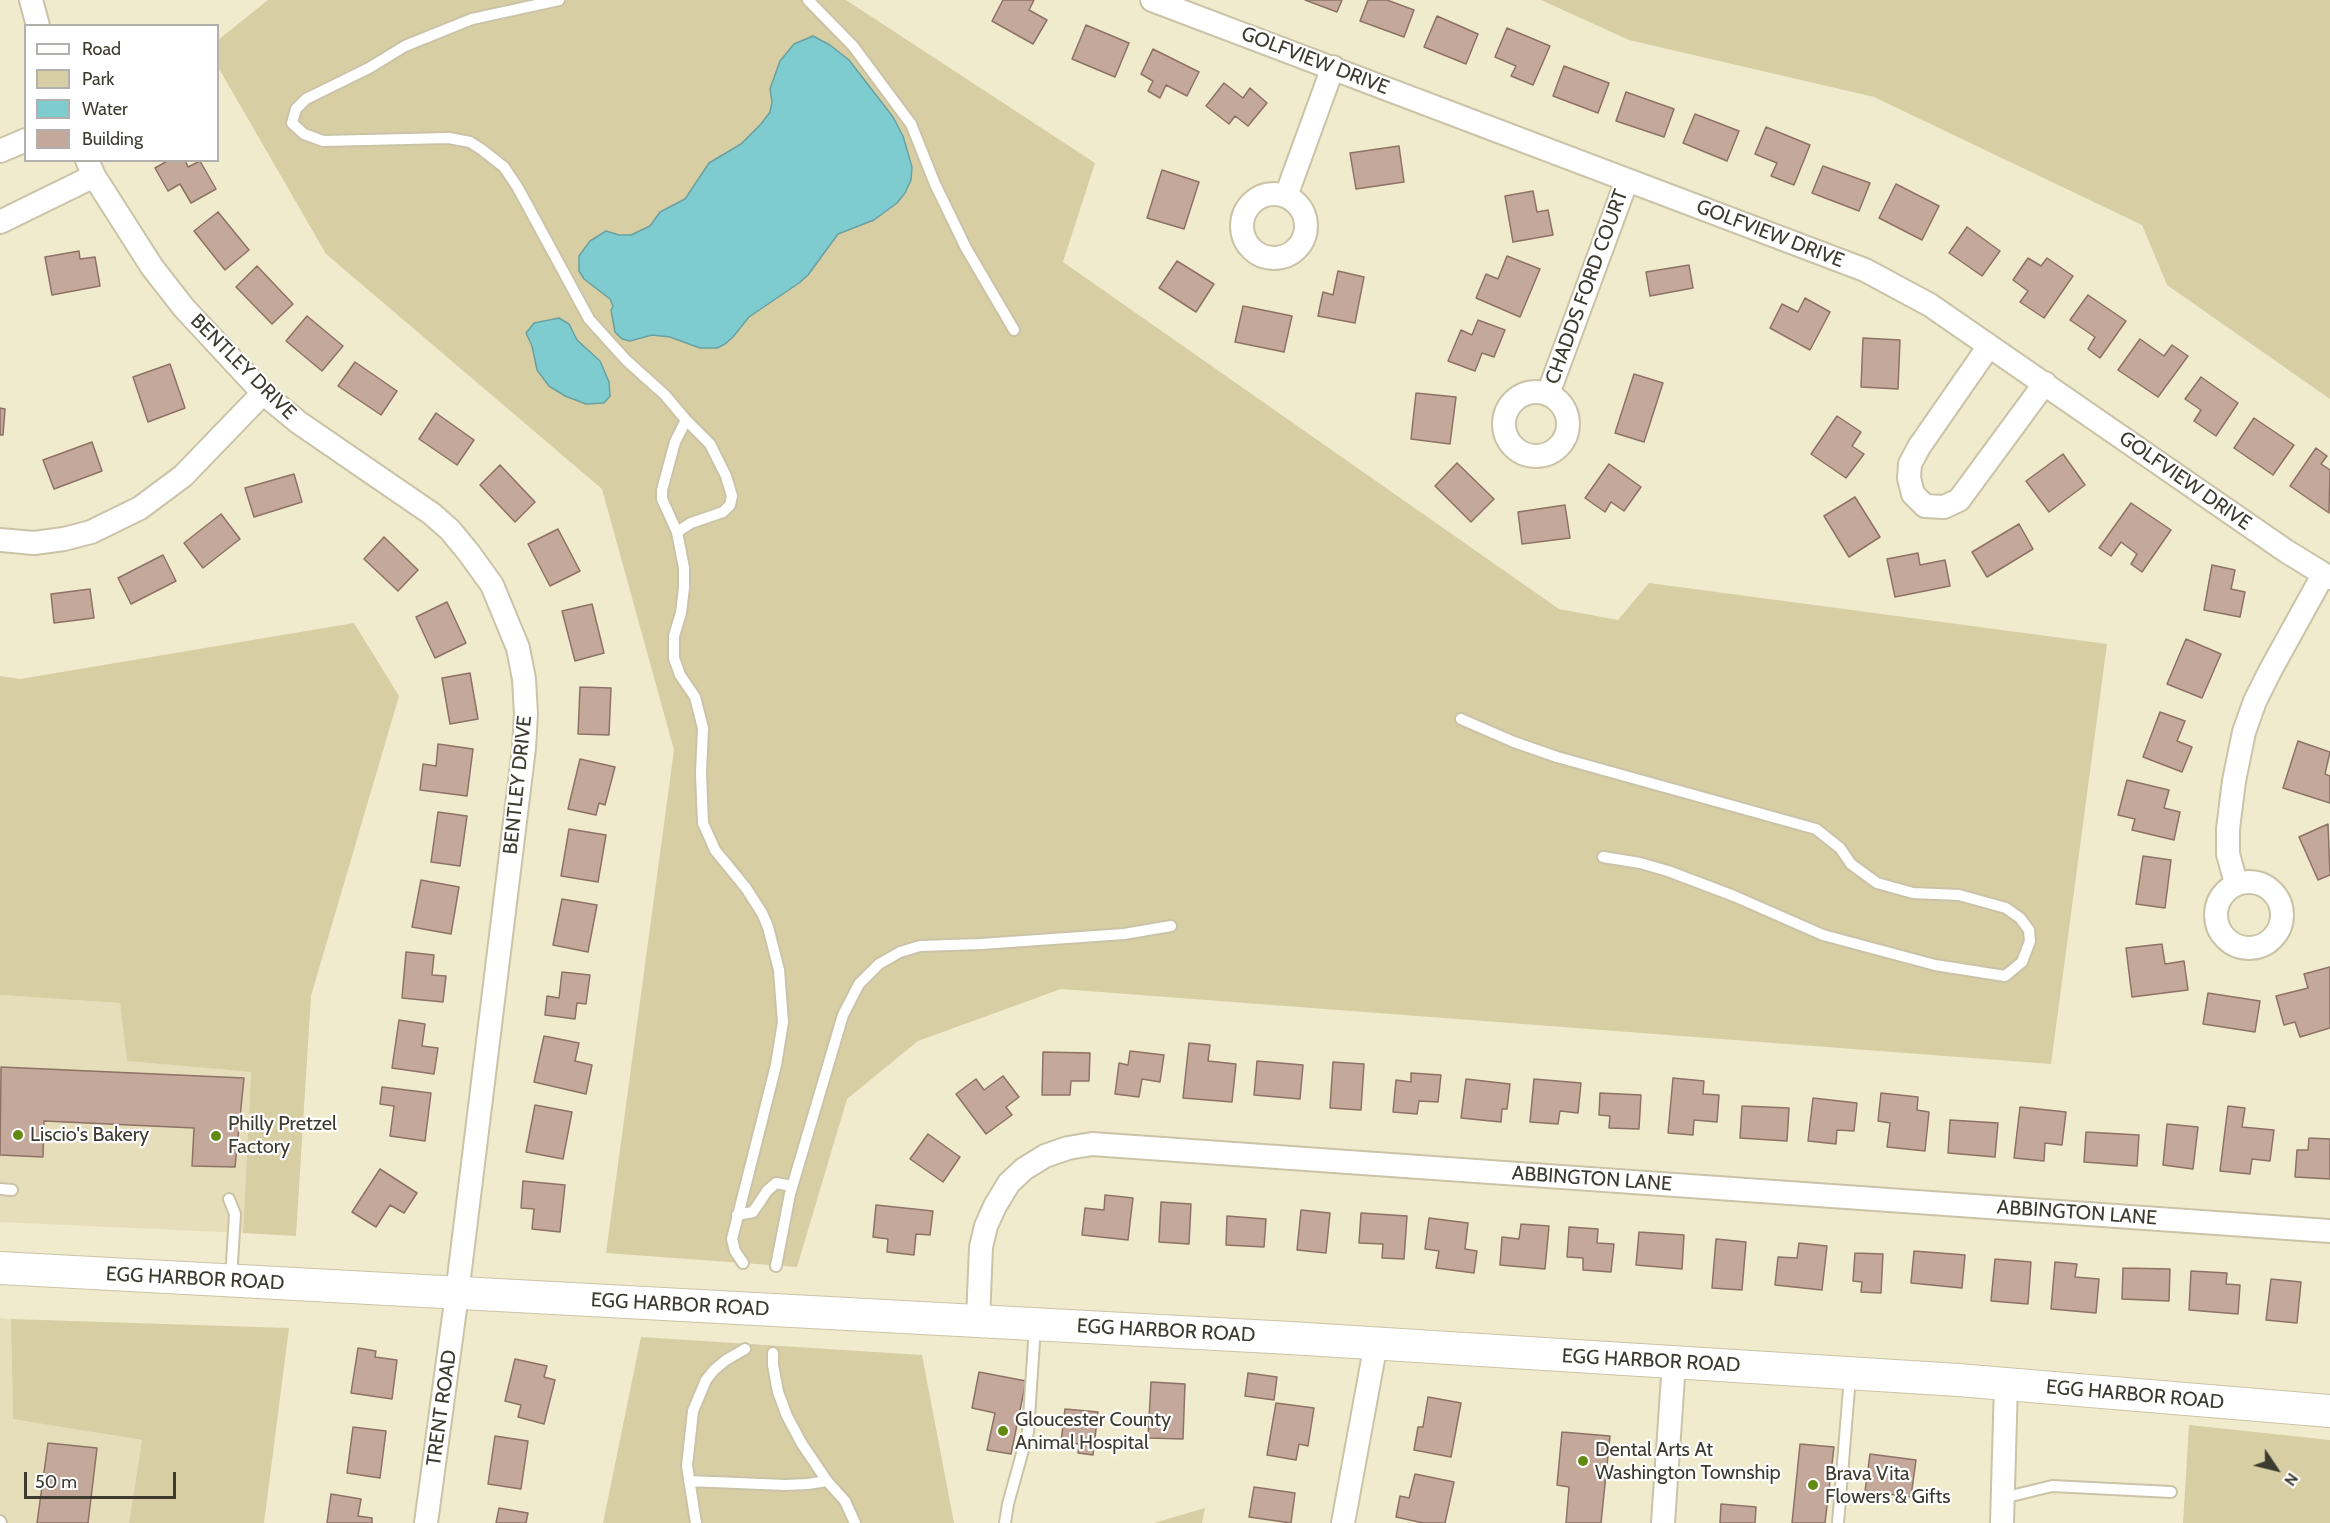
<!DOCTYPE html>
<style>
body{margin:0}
#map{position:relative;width:2330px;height:1523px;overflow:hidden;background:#f1ebce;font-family:Cabin,sans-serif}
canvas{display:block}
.legend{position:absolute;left:24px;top:24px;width:195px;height:138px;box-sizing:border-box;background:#fff;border:2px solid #b1b0ac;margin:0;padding:8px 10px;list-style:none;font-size:18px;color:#3d3a2f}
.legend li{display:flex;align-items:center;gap:12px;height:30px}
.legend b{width:30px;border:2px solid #b1b0ac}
.north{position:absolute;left:2246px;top:1439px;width:60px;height:60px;-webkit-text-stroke:4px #fff;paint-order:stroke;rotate:125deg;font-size:16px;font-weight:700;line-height:24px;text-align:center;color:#3d3a2f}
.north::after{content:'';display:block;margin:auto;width:21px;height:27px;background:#3d3a2f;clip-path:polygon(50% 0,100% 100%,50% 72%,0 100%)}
.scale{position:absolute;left:24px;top:1472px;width:152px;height:27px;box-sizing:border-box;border:3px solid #3d3a2f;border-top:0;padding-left:8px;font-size:18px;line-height:21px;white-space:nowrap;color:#3d3a2f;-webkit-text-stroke:4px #fff;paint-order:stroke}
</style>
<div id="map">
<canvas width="2330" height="1523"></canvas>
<ul class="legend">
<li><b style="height:8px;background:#fff"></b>Road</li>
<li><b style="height:16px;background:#d8cea4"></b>Park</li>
<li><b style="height:16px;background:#7eccd0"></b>Water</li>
<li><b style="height:16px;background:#c4a89a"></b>Building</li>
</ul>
<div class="north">N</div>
<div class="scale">50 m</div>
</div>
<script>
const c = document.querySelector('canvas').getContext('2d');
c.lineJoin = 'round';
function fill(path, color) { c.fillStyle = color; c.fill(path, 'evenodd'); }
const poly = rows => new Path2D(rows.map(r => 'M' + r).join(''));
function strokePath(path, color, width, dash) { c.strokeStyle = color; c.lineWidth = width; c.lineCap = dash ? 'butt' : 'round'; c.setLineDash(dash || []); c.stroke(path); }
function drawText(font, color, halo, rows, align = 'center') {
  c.font = font + ' Cabin,sans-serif'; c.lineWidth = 4.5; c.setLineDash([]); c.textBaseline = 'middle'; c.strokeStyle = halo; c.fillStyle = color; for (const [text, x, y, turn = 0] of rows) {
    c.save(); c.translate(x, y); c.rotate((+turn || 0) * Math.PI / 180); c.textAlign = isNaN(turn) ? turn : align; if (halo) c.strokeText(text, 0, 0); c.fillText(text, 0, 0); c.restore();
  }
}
const built = poly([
 [0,995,120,1003,128,1061,251,1072,243,1233,0,1222],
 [0,1318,11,1319,13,1418,142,1440,129,1523,0,1523]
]);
const green = poly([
 [268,0,846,0,1095,163,1063,262,1559,609,1618,620,1649,583,2107,644,2051,1064,1061,989,918,1041,847,1099,797,1267,606,1253,674,750,602,489,326,254,218,67,218,40],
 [1541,0,2330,0,2330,399,2167,285,2142,225,1874,97,1629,40],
 [354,623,399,696,311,996,296,1236,243,1233,251,1072,127,1061,120,1003,0,995,0,676,20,679],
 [11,1319,289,1328,264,1523,129,1523,142,1440,13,1419],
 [641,1337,922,1355,954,1523,603,1523],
 [2189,1425,2330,1440,2330,1523,2183,1523],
 [1205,1508,1202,1523,1154,1523]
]);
const water = poly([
 [813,36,830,45,849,60,893,117,903,136,912,167,911,180,905,193,897,203,874,220,838,234,808,275,799,283,749,317,733,337,725,344,717,348,700,348,670,337,652,335,630,341,622,339,615,332,611,310,613,306,610,299,584,279,579,271,579,256,590,241,606,231,619,235,631,235,650,226,660,212,685,199,709,163,741,144,761,124,770,112,772,102,770,89,780,61,794,44,813,36],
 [559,318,569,324,577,340,600,361,609,382,610,396,604,403,586,404,565,396,549,386,537,370,532,346,526,333,534,323,559,318]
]);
const building = poly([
 [1003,0,1034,0,1029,10,1047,20,1033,44,992,21,1003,0],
 [1305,0,1342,0,1337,12,1305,0],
 [1368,0,1387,0,1414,10,1404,37,1360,21,1368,0],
 [1437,16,1478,34,1466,64,1424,47,1437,16],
 [1086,25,1129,43,1115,77,1072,59,1086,25],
 [1507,28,1550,46,1533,85,1511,76,1516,66,1495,57,1507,28],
 [1153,49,1199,72,1187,96,1166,85,1160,98,1148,91,1153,81,1141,74,1153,49],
 [1564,66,1609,83,1598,113,1553,96,1564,66],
 [1224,83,1243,98,1250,88,1267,103,1248,126,1235,116,1229,124,1206,106,1224,83],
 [1626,92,1674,109,1664,137,1616,121,1626,92],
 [1695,114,1739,131,1727,161,1683,143,1695,114],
 [1766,127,1810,145,1794,185,1771,176,1777,163,1755,154,1766,127],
 [1399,146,1404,182,1356,189,1350,153,1399,146],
 [169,160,185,160,188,167,200,161,216,189,191,203,180,184,168,191,155,168,169,160],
 [1823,166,1870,183,1859,211,1812,193,1823,166],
 [1162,170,1199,182,1184,229,1147,218,1162,170],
 [1896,184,1939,206,1922,240,1879,218,1896,184],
 [1533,191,1537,212,1548,210,1553,235,1513,242,1505,196,1533,191],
 [218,212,249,250,225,270,194,231,218,212],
 [1967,227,2000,251,1982,276,1949,253,1967,227],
 [79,251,80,259,95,257,100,286,52,295,45,257,79,251],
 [1507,256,1540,269,1520,317,1476,298,1486,274,1498,279,1507,256],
 [2028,258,2041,266,2047,258,2073,276,2044,318,2020,302,2028,291,2013,280,2028,258],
 [1177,261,1214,284,1196,312,1159,288,1177,261],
 [1689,265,1693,288,1650,296,1646,272,1689,265],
 [257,266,293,304,272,324,236,287,257,266],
 [1338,271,1364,277,1355,323,1318,316,1323,292,1333,295,1338,271],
 [2088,295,2126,321,2100,358,2088,349,2095,337,2070,320,2088,295],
 [1805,298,1830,312,1810,350,1770,328,1782,304,1798,312,1805,298],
 [1243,306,1292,316,1284,352,1235,342,1243,306],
 [307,316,343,346,322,371,286,341,307,316],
 [1478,320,1505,330,1494,357,1482,353,1475,371,1448,361,1461,330,1472,335,1478,320],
 [1863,338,1900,340,1898,389,1861,387,1863,338],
 [2140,339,2164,356,2172,345,2188,356,2158,397,2118,370,2140,339],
 [355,362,397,391,381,415,338,386,355,362],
 [170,364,185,408,148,422,133,377,170,364],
 [1634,374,1663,383,1644,442,1615,433,1634,374],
 [2201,377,2238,403,2216,436,2194,421,2201,410,2185,399,2201,377],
 [1416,393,1456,397,1450,444,1411,439,1416,393],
 [0,408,5,409,3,435,0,435,0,408],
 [436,413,474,440,457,465,419,439,436,413],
 [1837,416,1861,432,1852,446,1864,454,1846,478,1811,454,1837,416],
 [2254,418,2294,445,2273,475,2234,448,2254,418],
 [92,442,102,471,54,489,43,460,92,442],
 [2316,448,2327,456,2321,464,2330,470,2329,513,2290,486,2316,448],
 [2063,454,2085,485,2049,512,2026,481,2063,454],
 [1457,463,1494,499,1471,522,1435,486,1457,463],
 [1609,464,1641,487,1624,511,1611,502,1605,512,1585,498,1609,464],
 [500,465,535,502,515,522,480,485,500,465],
 [294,474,302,502,254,517,245,488,294,474],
 [1855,497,1880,537,1849,557,1824,516,1855,497],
 [2131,503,2171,530,2142,572,2131,564,2137,554,2121,542,2111,556,2099,548,2131,503],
 [1565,505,1570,538,1522,544,1518,512,1565,505],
 [221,514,240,539,203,568,184,543,221,514],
 [2019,524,2033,549,1987,577,1972,552,2019,524],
 [558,529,580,571,550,586,528,544,558,529],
 [384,537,418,570,398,591,364,559,384,537],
 [1918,553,1920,565,1945,560,1950,586,1895,597,1887,559,1918,553],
 [163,555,176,581,131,604,118,578,163,555],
 [2212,565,2235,570,2231,589,2245,592,2240,617,2204,610,2212,565],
 [90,589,94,618,54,623,51,594,90,589],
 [447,602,466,643,435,658,416,617,447,602],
 [592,604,604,653,575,661,562,611,592,604],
 [2186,639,2221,654,2202,698,2167,684,2186,639],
 [470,673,478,719,450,724,442,678,470,673],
 [580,687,611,688,609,735,578,734,580,687],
 [2160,712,2185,721,2177,741,2192,747,2182,772,2143,757,2160,712],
 [2298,741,2330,752,2325,774,2330,776,2330,803,2283,788,2298,741],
 [438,744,473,749,467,796,420,790,423,764,436,766,438,744],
 [580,759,615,767,605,805,599,803,596,815,568,809,580,759],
 [2127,780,2169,790,2164,808,2180,812,2174,840,2132,830,2135,819,2118,815,2127,780],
 [438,812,467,816,460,866,431,862,438,812],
 [2328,824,2330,875,2318,880,2299,837,2328,824],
 [569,829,606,835,598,882,561,876,569,829],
 [2143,856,2171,860,2165,908,2136,904,2143,856],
 [421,880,459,887,451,934,412,927,421,880],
 [562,899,597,905,588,952,553,945,562,899],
 [2162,944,2165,964,2184,961,2188,990,2132,997,2126,948,2162,944],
 [406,952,434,955,432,975,446,976,443,1002,402,998,406,952],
 [2330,967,2330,1028,2300,1037,2295,1022,2284,1025,2276,996,2308,988,2304,974,2330,967],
 [562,972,590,975,586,1004,577,1003,575,1019,545,1015,547,996,559,998,562,972],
 [2208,993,2260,1001,2255,1032,2203,1024,2208,993],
 [399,1020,425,1024,422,1046,438,1048,434,1074,392,1068,399,1020],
 [544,1036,579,1043,575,1061,592,1065,586,1094,534,1082,544,1036],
 [1189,1043,1210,1045,1208,1061,1236,1064,1232,1102,1183,1098,1189,1043],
 [1130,1051,1164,1055,1160,1082,1142,1079,1139,1097,1115,1094,1119,1063,1128,1065,1130,1051],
 [1043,1052,1090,1053,1089,1081,1071,1081,1070,1095,1042,1095,1043,1052],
 [1257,1061,1303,1065,1300,1099,1254,1095,1257,1061],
 [1333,1062,1364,1064,1361,1110,1330,1108,1333,1062],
 [1,1067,244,1078,235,1167,192,1166,194,1128,44,1121,43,1157,0,1155,1,1067],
 [1411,1073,1441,1075,1438,1102,1419,1101,1417,1114,1393,1112,1396,1080,1411,1082,1411,1073],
 [1003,1076,1019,1097,1006,1107,1012,1115,986,1134,956,1094,976,1079,984,1090,1003,1076],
 [1673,1078,1704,1081,1703,1094,1719,1095,1717,1122,1694,1120,1693,1135,1668,1133,1673,1078],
 [1466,1079,1510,1084,1507,1109,1502,1109,1501,1122,1461,1118,1466,1079],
 [1534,1079,1581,1083,1578,1113,1560,1111,1558,1124,1530,1122,1534,1079],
 [382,1087,431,1093,425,1141,390,1136,394,1106,380,1104,382,1087],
 [1600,1093,1641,1095,1639,1129,1609,1128,1610,1116,1599,1115,1600,1093],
 [1881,1093,1918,1097,1917,1110,1929,1112,1925,1151,1887,1147,1890,1123,1878,1121,1881,1093],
 [1813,1098,1857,1103,1854,1131,1837,1130,1836,1144,1808,1141,1813,1098],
 [535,1105,572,1112,563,1159,526,1152,535,1105],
 [1742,1106,1789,1108,1787,1141,1740,1138,1742,1106],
 [2228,1106,2245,1108,2242,1127,2274,1130,2270,1161,2252,1159,2250,1174,2220,1171,2228,1106],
 [2020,1107,2066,1112,2062,1145,2045,1143,2044,1161,2014,1158,2020,1107],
 [1950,1120,1998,1123,1995,1157,1948,1153,1950,1120],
 [2167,1124,2198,1127,2193,1169,2163,1165,2167,1124],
 [2086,1132,2139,1135,2137,1166,2084,1162,2086,1132],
 [928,1134,960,1157,943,1182,910,1159,928,1134],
 [2309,1138,2330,1139,2330,1179,2295,1177,2297,1150,2308,1150,2309,1138],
 [380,1169,417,1193,404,1213,390,1205,376,1227,352,1212,380,1169],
 [523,1181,565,1185,560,1232,532,1229,534,1209,521,1208,523,1181],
 [1105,1195,1133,1198,1128,1240,1082,1235,1085,1208,1104,1210,1105,1195],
 [1161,1202,1191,1204,1189,1244,1159,1242,1161,1202],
 [876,1205,933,1211,930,1235,916,1234,914,1255,887,1252,888,1239,873,1237,876,1205],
 [1301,1210,1330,1213,1326,1253,1297,1250,1301,1210],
 [1361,1213,1407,1216,1404,1259,1382,1258,1383,1244,1359,1243,1361,1213],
 [1227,1216,1266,1219,1264,1247,1226,1245,1227,1216],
 [1429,1218,1468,1223,1465,1249,1477,1251,1474,1273,1436,1268,1439,1251,1425,1249,1429,1218],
 [1521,1224,1549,1226,1545,1269,1500,1265,1502,1237,1519,1239,1521,1224],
 [1569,1227,1598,1229,1597,1243,1614,1244,1611,1272,1583,1270,1583,1258,1567,1257,1569,1227],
 [1639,1232,1684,1235,1682,1269,1636,1265,1639,1232],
 [1716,1239,1746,1242,1742,1290,1712,1288,1716,1239],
 [1799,1243,1827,1246,1822,1290,1775,1285,1778,1257,1797,1258,1799,1243],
 [1914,1251,1965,1255,1962,1288,1911,1283,1914,1251],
 [1855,1253,1883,1254,1881,1293,1861,1292,1862,1282,1853,1281,1855,1253],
 [1995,1259,2031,1262,2028,1304,1991,1301,1995,1259],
 [2055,1262,2077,1264,2075,1277,2099,1279,2096,1313,2051,1309,2055,1262],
 [2123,1268,2170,1269,2169,1301,2122,1299,2123,1268],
 [2191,1271,2227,1273,2226,1284,2240,1285,2238,1314,2189,1310,2191,1271],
 [2271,1279,2301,1282,2297,1323,2266,1320,2271,1279],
 [358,1348,376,1351,375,1357,397,1360,392,1399,351,1393,358,1348],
 [515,1359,547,1366,544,1377,555,1380,544,1424,518,1417,521,1405,505,1401,515,1359],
 [979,1372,1026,1381,1011,1454,987,1450,995,1413,972,1408,979,1372],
 [1248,1373,1277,1377,1274,1400,1245,1396,1248,1373],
 [1151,1382,1185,1384,1183,1439,1148,1438,1151,1382],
 [1428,1397,1461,1403,1451,1457,1414,1450,1418,1427,1423,1427,1428,1397],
 [1276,1403,1314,1408,1308,1446,1299,1444,1296,1460,1267,1455,1276,1403],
 [1065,1409,1098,1412,1093,1455,1078,1453,1079,1444,1061,1442,1065,1409],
 [353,1427,386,1431,380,1478,347,1473,353,1427],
 [1562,1432,1610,1436,1601,1523,1566,1523,1569,1487,1557,1485,1562,1432],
 [495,1436,528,1441,521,1489,488,1484,495,1436],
 [48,1443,97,1448,88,1523,37,1523,48,1443],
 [1800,1444,1834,1447,1825,1523,1792,1523,1800,1444],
 [1870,1454,1916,1460,1911,1497,1865,1491,1870,1454],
 [1415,1474,1454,1482,1445,1523,1423,1523,1396,1517,1400,1496,1409,1498,1415,1474],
 [1254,1487,1295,1493,1291,1523,1249,1517,1254,1487],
 [331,1494,361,1499,358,1516,372,1518,372,1523,327,1523,331,1494],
 [1721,1504,1756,1507,1755,1523,1720,1523,1721,1504],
 [499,1508,528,1513,526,1523,496,1523,499,1508]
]);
const service = poly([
 [559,0,472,19,405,46,369,68,306,99,296,109,292,123,304,134,323,141,449,138,470,142,481,149,504,167,518,188,589,319,626,360,665,395,686,420,675,442,662,490,662,499,677,532,684,568,684,588,681,613,674,636,674,658,680,675,695,697,703,728,701,773,703,823,715,850,746,888,762,913,768,927,779,970,783,1022,776,1065,732,1239,735,1251,743,1263],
 [808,0,853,46,911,124,935,184,966,248,1014,330],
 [677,532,691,523,723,512,730,505,732,496,726,476,710,444,686,420],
 [1461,719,1514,742,1557,757,1816,829,1840,848,1851,864,1877,883,1913,893,1959,895,2006,908,2020,918,2029,930,2030,941,2022,962,2005,976,1935,965,1823,935,1734,896,1668,871,1640,863,1603,857],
 [0,1189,12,1190],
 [229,1199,235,1214,231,1279],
 [737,1215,753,1212,767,1191,776,1183,792,1186],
 [776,1266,790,1194,843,1015,859,984,879,964,900,952,920,946,981,944,1124,934,1171,926],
 [773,1353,773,1365,778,1392,787,1416,802,1444,827,1481,845,1501,855,1523],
 [689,1481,785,1485,808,1484,827,1481],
 [2003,1498,2052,1486,2171,1492],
 [0,1521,1,1523],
 [696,1523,687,1466,693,1411,706,1380,714,1370,726,1360,745,1349],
 [1005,1523,1008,1504,1028,1432,1035,1327],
 [1838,1523,1850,1377]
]);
const minor = poly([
 [31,0,38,26],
 [1152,0,1865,270,1930,305,2286,551,2330,578],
 [0,151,26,140],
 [87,160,94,176,152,267,184,308,263,393,298,422,432,514,450,530,469,553,492,585,518,648,524,679,526,714,524,748,457,1294,426,1523],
 '1242 226a32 32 0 1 1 64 0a32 32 0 1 1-64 0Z',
 [1286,196,1333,67],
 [0,222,94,176],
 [1989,346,1919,447,1910,464,1909,478,1913,494,1925,506,1944,507,1959,500,2045,383],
 '1504 424a32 32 0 1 1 64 0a32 32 0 1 1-64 0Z',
 [1548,394,1627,180],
 [0,540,34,543,64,539,91,532,140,508,183,476,263,393],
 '2216 915a33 33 0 1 1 66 0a33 33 0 1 1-66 0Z',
 [2236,883,2228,854,2228,829,2234,781,2244,732,2255,701,2270,671,2323,575],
 [978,1320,981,1247,986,1226,995,1206,1009,1183,1024,1169,1045,1156,1068,1148,1092,1144,2330,1231],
 [1343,1523,1376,1343],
 [1663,1523,1674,1362],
 [2002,1523,2006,1384]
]);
const secondary = poly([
 [0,1268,1290,1338,1958,1380,2330,1411]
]);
const markers = [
 [18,1135,6,"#638911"],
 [216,1136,6,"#638911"],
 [1003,1431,6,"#638911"],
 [1583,1461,6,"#638911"],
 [1813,1485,6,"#638911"]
];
const streetNames = [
 ["GOLFVIEW DRIVE",1315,61,21],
 ["GOLFVIEW DRIVE",1770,234,21],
 ["CHADDS FORD COURT",1587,287,-70],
 ["BENTLEY DRIVE",243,367,45],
 ["GOLFVIEW DRIVE",2185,481,35],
 ["BENTLEY DRIVE",518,785,-84],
 ["ABBINGTON LANE",1592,1179,4],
 ["ABBINGTON LANE",2077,1213,4],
 ["EGG HARBOR ROAD",195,1279,3],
 ["EGG HARBOR ROAD",680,1305,3],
 ["EGG HARBOR ROAD",1166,1331,3],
 ["EGG HARBOR ROAD",1651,1361,3],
 ["EGG HARBOR ROAD",2135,1395,5],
 ["TRENT ROAD",442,1408,-82]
];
const poiNames = [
 ["Philly Pretzel",228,1124],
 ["Factory",228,1147],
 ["Liscio's Bakery",30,1135],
 ["Gloucester County",1015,1420],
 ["Animal Hospital",1015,1443],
 ["Dental Arts At",1595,1450],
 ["Washington Township",1595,1473],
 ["Brava Vita",1825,1474],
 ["Flowers & Gifts",1825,1497]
];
fill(built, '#e6deba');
fill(green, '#d8cea4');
fill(water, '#7eccd0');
strokePath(water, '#6aa0a0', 1.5);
fill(building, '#c4a89a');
strokePath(building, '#8d7265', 1.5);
strokePath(service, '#cac3a7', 14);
strokePath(minor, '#cac3a7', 26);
strokePath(secondary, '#cac3a7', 34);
strokePath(service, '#fff', 10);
strokePath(minor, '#fff', 22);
strokePath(secondary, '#fff', 32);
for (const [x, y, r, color] of markers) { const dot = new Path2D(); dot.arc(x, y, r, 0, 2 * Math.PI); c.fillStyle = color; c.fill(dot); strokePath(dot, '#fff', 2); }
drawText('20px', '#3d3a2f', '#fff', streetNames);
drawText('20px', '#3d3a2f', '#fff', poiNames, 'left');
</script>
